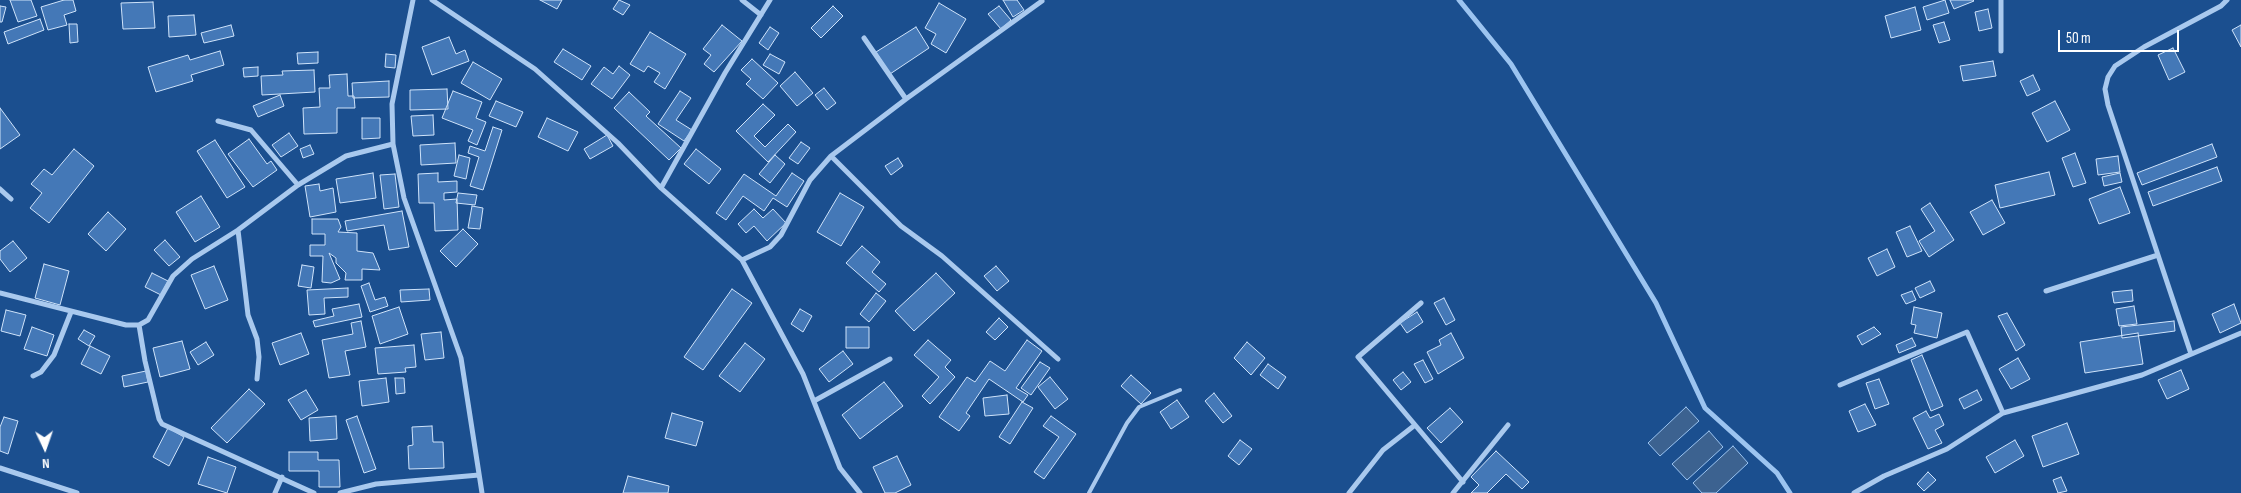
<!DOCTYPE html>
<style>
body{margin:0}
#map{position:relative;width:2241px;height:493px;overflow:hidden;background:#1b4f8f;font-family:"Sofia Sans Condensed",sans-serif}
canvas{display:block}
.north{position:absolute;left:20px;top:423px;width:50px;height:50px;-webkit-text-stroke:4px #1b4f8f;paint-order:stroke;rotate:177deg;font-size:14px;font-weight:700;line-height:20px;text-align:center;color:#fff}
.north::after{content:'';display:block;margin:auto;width:18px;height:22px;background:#fff;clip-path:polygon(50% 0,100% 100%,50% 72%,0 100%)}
.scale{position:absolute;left:2058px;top:30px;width:121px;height:22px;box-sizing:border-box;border:2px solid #fff;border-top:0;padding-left:6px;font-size:15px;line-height:18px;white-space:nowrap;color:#fff;-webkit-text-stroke:4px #1b4f8f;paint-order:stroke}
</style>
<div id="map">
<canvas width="2241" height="493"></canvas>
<div class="north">N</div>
<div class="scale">50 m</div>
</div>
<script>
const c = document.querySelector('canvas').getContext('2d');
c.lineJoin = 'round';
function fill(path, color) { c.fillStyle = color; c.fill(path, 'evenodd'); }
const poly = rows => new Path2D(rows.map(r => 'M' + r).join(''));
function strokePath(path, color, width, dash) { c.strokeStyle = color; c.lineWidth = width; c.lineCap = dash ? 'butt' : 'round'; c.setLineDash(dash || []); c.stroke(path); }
const water = poly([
 [1686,407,1699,421,1660,456,1648,443,1686,407],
 [1709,431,1723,447,1687,480,1672,464,1709,431],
 [1733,446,1748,463,1716,493,1702,493,1693,483,1733,446]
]);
const stream = poly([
 [1459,0,1511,64,1656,303,1705,408,1777,473,1790,493]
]);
const building = poly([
 [10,0,31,0,37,16,18,22,10,0],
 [64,0,73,0,76,11,64,15,67,25,48,30,41,7,64,0],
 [540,0,562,0,557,9,540,0],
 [619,0,630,5,623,15,613,9,619,0],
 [1003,0,1017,0,1024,10,1013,17,1003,0],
 [1945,0,1949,13,1927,20,1923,7,1945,0],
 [1950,0,1973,0,1974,1,1954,9,1950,0],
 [153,2,155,28,123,29,121,3,153,2],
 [939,3,966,19,946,53,931,44,936,34,925,28,939,3],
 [0,6,6,7,2,22,0,22,0,6],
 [833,6,843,16,821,38,811,28,833,6],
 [999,6,1011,20,1001,29,988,14,999,6],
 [1915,7,1921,30,1891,38,1885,16,1915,7],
 [1988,9,1992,28,1979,31,1975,12,1988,9],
 [194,15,196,35,169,37,168,16,194,15],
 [40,19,44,30,8,44,4,32,40,19],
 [1944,22,1950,40,1939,43,1933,25,1944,22],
 [69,24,77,24,78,42,70,43,69,24],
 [231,25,234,36,204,43,201,33,231,25],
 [722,25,742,41,714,72,704,64,711,55,703,49,722,25],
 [2241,25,2241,47,2232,30,2241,25],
 [770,27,779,33,768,50,759,43,770,27],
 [916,27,929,48,890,74,876,52,916,27],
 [650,32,686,54,665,89,654,82,660,73,648,66,644,72,630,64,650,32],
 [449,37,456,54,465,50,469,61,432,75,422,47,449,37],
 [2173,48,2185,72,2169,80,2158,55,2173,48],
 [563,49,591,66,582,80,554,62,563,49],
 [220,51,224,65,191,75,193,81,156,92,148,67,188,55,190,60,220,51],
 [318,52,318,63,298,64,297,53,318,52],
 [386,54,396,55,395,68,385,67,386,54],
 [770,54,785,62,779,74,763,65,770,54],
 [752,59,778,83,763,99,746,84,751,79,741,70,752,59],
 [1993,61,1996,76,1963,81,1960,66,1993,61],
 [473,62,502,79,490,100,461,83,473,62],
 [619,66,630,75,612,99,591,84,604,67,613,74,619,66],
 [258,67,258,76,244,77,243,68,258,67],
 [314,70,315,92,262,95,261,76,283,75,282,71,314,70],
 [795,72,813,93,797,106,780,86,795,72],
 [347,74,348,96,354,96,355,108,337,108,337,133,304,134,303,108,320,107,319,88,330,88,329,75,347,74],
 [2033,75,2040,90,2027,96,2020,81,2033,75],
 [389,81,389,97,353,98,352,83,389,81],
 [824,88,836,103,827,110,815,95,824,88],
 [447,89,448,109,410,110,410,90,447,89],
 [453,91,482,102,476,118,486,122,477,145,468,141,473,130,442,118,453,91],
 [680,91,691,98,676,120,692,130,684,141,658,124,680,91],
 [629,92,650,112,646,116,681,148,669,160,614,108,629,92],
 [280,95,284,106,258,117,253,106,280,95],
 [496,101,523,112,516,127,489,116,496,101],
 [2055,101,2070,130,2047,142,2032,113,2055,101],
 [763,104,775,115,754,136,765,147,788,124,796,132,768,162,736,131,763,104],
 [0,108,20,135,0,149,0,108],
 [433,115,434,135,413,136,411,116,433,115],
 [362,118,380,118,380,138,362,139,362,118],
 [547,118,578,132,568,151,538,137,547,118],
 [493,127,502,130,483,190,470,186,479,157,468,153,470,146,485,151,493,127],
 [289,133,298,146,281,157,272,145,289,133],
 [607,135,613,146,590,159,584,149,607,135],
 [249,139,267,164,271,161,277,170,253,187,228,154,249,139],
 [215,140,245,187,227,198,197,151,215,140],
 [801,142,810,148,798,164,789,158,801,142],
 [455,143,456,163,421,165,420,145,455,143],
 [2212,144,2217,157,2142,185,2137,173,2212,144],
 [310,145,314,154,303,158,300,149,310,145],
 [74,149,94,166,49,223,30,208,42,193,31,184,44,169,52,175,74,149],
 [696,149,721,169,709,184,684,164,696,149],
 [2075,153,2086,183,2073,187,2062,158,2075,153],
 [459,155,470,158,466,179,454,176,459,155],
 [775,155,785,164,770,183,759,174,775,155],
 [2118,156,2120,172,2098,175,2096,159,2118,156],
 [898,158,903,166,891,175,885,166,898,158],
 [2217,167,2222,181,2153,206,2148,192,2217,167],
 [2049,172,2055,195,2000,208,1995,185,2049,172],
 [373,173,376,198,340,203,336,179,373,173],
 [438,173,438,182,457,181,457,192,444,193,444,200,457,199,458,230,435,231,434,203,419,203,418,174,438,173],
 [792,173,804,181,787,207,773,198,764,211,743,196,726,220,716,213,744,174,776,196,792,173],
 [2120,173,2122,182,2104,186,2102,177,2120,173],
 [395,174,399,207,384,209,380,175,395,174],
 [319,184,320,191,333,188,336,212,310,217,305,186,319,184],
 [2120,187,2130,213,2099,224,2089,199,2120,187],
 [458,193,477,195,475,205,456,203,458,193],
 [840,193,864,207,841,246,817,232,840,193],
 [201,196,220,227,195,242,176,212,201,196],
 [1992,200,2005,223,1983,235,1970,212,1992,200],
 [1930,203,1954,240,1929,257,1919,241,1935,231,1921,209,1930,203],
 [472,206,483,208,480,229,468,228,472,206],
 [754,209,763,218,773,209,786,223,767,241,754,226,746,233,738,224,754,209],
 [402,211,409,247,389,250,384,225,347,231,345,221,402,211],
 [108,212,126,229,106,251,88,234,108,212],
 [312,219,338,219,341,227,338,232,357,233,357,251,373,253,380,270,362,269,362,280,345,280,346,273,336,263,336,258,329,253,340,279,331,283,322,282,323,256,310,256,310,245,325,245,325,234,312,234,312,219],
 [1910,226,1922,251,1907,257,1896,232,1910,226],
 [463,229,478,244,456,267,440,251,463,229],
 [165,240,180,257,169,266,154,250,165,240],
 [13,241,27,258,10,272,0,259,0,251,13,241],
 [862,246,880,262,872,272,886,284,879,292,846,263,862,246],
 [1887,249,1895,267,1877,276,1868,258,1887,249],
 [44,264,69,271,60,305,35,298,44,264],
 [302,265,314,267,311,288,298,286,302,265],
 [214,266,228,300,205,309,191,275,214,266],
 [996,266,1009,281,997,291,984,276,996,266],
 [152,273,168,281,161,295,145,287,152,273],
 [936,273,955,293,914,331,895,311,936,273],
 [1930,281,1935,291,1920,298,1915,288,1930,281],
 [369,283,375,300,385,297,388,306,370,312,361,286,369,283],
 [348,288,348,297,324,298,325,314,309,315,307,290,348,288],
 [429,289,430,300,401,302,400,290,429,289],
 [732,289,752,303,703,370,684,357,732,289],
 [2132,290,2133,301,2114,303,2112,292,2132,290],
 [1912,291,1916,300,1906,304,1901,295,1912,291],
 [876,293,886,301,869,322,860,314,876,293],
 [1444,298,1455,320,1446,325,1434,303,1444,298],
 [359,304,362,317,315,327,313,321,334,316,332,309,359,304],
 [2234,304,2241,323,2220,333,2212,314,2234,304],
 [2134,306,2137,324,2119,326,2116,309,2134,306],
 [399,307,408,334,380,344,372,316,399,307],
 [1914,307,1942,313,1937,338,1914,333,1916,325,1911,324,1914,307],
 [800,309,812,316,803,332,791,324,800,309],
 [6,310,26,315,20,336,1,331,6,310],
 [1417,312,1423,322,1407,333,1400,323,1417,312],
 [2007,313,2025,345,2016,351,1998,316,2007,313],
 [999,318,1008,327,995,340,986,332,999,318],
 [361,321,366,347,345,351,350,375,329,378,322,340,353,334,351,323,361,321],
 [2174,321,2175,331,2122,338,2121,327,2174,321],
 [32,327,54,335,47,356,24,349,32,327],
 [846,327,869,327,869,348,846,348,846,327],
 [1874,327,1881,334,1862,345,1857,336,1874,327],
 [84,330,95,336,89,346,78,339,84,330],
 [441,332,444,358,425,360,421,334,441,332],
 [301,333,309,354,280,365,272,343,301,333],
 [1451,333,1464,358,1438,374,1427,352,1441,345,1439,340,1451,333],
 [2138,333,2143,364,2085,373,2080,342,2138,333],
 [1912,338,1916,346,1899,353,1896,345,1912,338],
 [928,340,951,360,945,367,955,377,930,404,922,396,939,377,914,355,928,340],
 [1027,340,1042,351,1016,388,1028,395,1023,402,989,379,966,413,970,416,959,431,939,417,967,377,975,382,990,361,1005,371,1027,340],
 [182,341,190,369,160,377,153,348,182,341],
 [206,342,214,355,198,365,190,352,206,342],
 [1247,342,1265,358,1251,375,1234,358,1247,342],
 [745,343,765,359,740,392,719,376,745,343],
 [414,345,416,367,405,368,406,372,378,374,375,348,414,345],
 [90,346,110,356,101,374,81,364,90,346],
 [843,351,853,364,829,382,819,369,843,351],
 [1922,355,1943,406,1931,411,1911,360,1922,355],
 [2018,358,2030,379,2011,389,1999,369,2018,358],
 [1423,360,1433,379,1425,383,1414,364,1423,360],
 [1040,362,1050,368,1031,395,1021,388,1040,362],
 [1268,364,1286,377,1278,389,1260,375,1268,364],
 [2181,370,2189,389,2167,399,2158,380,2181,370],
 [146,371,148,382,124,387,122,376,146,371],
 [1403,372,1411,382,1401,390,1393,380,1403,372],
 [1131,375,1151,393,1141,404,1121,386,1131,375],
 [1050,377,1068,399,1055,409,1038,387,1050,377],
 [386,378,389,402,362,406,359,381,386,378],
 [395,378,404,378,405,393,396,394,395,378],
 [1879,379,1889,404,1875,409,1866,383,1879,379],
 [884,382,903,406,860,439,842,415,884,382],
 [249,389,265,404,227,443,211,428,249,389],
 [306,390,318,410,301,420,288,400,306,390],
 [1977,390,1982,400,1964,409,1959,399,1977,390],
 [1214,393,1232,416,1223,423,1205,401,1214,393],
 [1007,395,1009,414,985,416,983,398,1007,395],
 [1177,400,1189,417,1171,429,1160,412,1177,400],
 [1022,402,1033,408,1010,444,999,437,1022,402],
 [1865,404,1876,425,1858,432,1849,411,1865,404],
 [1450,408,1463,422,1441,443,1427,428,1450,408],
 [1926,411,1930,418,1939,414,1944,425,1935,430,1942,443,1928,449,1913,418,1926,411],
 [672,413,703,422,696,446,665,438,672,413],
 [336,416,337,439,310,441,309,418,336,416],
 [357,416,376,469,364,473,346,420,357,416],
 [1051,416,1076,434,1044,479,1034,472,1059,437,1043,426,1051,416],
 [4,417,18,421,8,454,0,451,0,427,4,417],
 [2067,423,2079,454,2043,467,2032,436,2067,423],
 [432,426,433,442,443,442,444,468,409,469,408,446,413,445,412,427,432,426],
 [168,428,184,437,169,466,153,457,168,428],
 [1240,440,1252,449,1239,465,1228,456,1240,440],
 [2015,440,2024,456,1995,473,1986,457,2015,440],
 [1496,451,1529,482,1522,489,1506,474,1487,493,1471,493,1479,485,1471,477,1496,451],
 [289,452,318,452,318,460,339,460,340,487,319,487,319,471,289,471,289,452],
 [897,456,911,485,895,493,885,493,873,467,897,456],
 [208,457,236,467,227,493,198,484,208,457],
 [1928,472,1936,480,1924,491,1917,484,1928,472],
 [628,476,669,486,668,493,623,493,628,476],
 [2061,477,2067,491,2058,493,2053,480,2061,477]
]);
const service = poly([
 [1089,493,1127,423,1139,407,1180,390]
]);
const minor = poly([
 [413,0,392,104,393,144,404,198,461,358,482,493],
 [432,0,535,69,618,143,661,188,742,260,803,374,840,468,860,493],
 [742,0,761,15],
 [864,38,906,99],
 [2001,51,2001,0],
 [218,121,251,130,298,185],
 [831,156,901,226,942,256,1058,359],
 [661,188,725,73,770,0],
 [0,189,11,199],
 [238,230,248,315,257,339,259,357,257,379],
 [742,260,770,247,781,235,810,180,831,156,906,99,1042,1],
 [2046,291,2158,255],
 [0,293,126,325,139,325,148,320,173,276,192,259,238,230,298,185,346,156,393,144],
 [1421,303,1358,357,1463,482],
 [139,325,145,361,159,419,162,424,314,493],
 [2191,354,2108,105,2105,89,2108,77,2115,66,2144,47,2221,6,2227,0],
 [33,376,41,372,54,355,71,312],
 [1840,385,1967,332,2003,413],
 [814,401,890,359],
 [0,468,77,493],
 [275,493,282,477],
 [340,493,376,484,479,475],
 [1349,493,1383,450,1415,425],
 [1453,493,1508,425],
 [1854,493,1884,476,1947,449,2003,413,2142,375,2241,333]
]);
fill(water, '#3c6290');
strokePath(water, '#9cc4f0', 1);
strokePath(stream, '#9cc4f0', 5);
fill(building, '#4478b7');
strokePath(building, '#cfe3fa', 1);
strokePath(service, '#a9c9ee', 4);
strokePath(minor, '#a9c9ee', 5);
</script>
